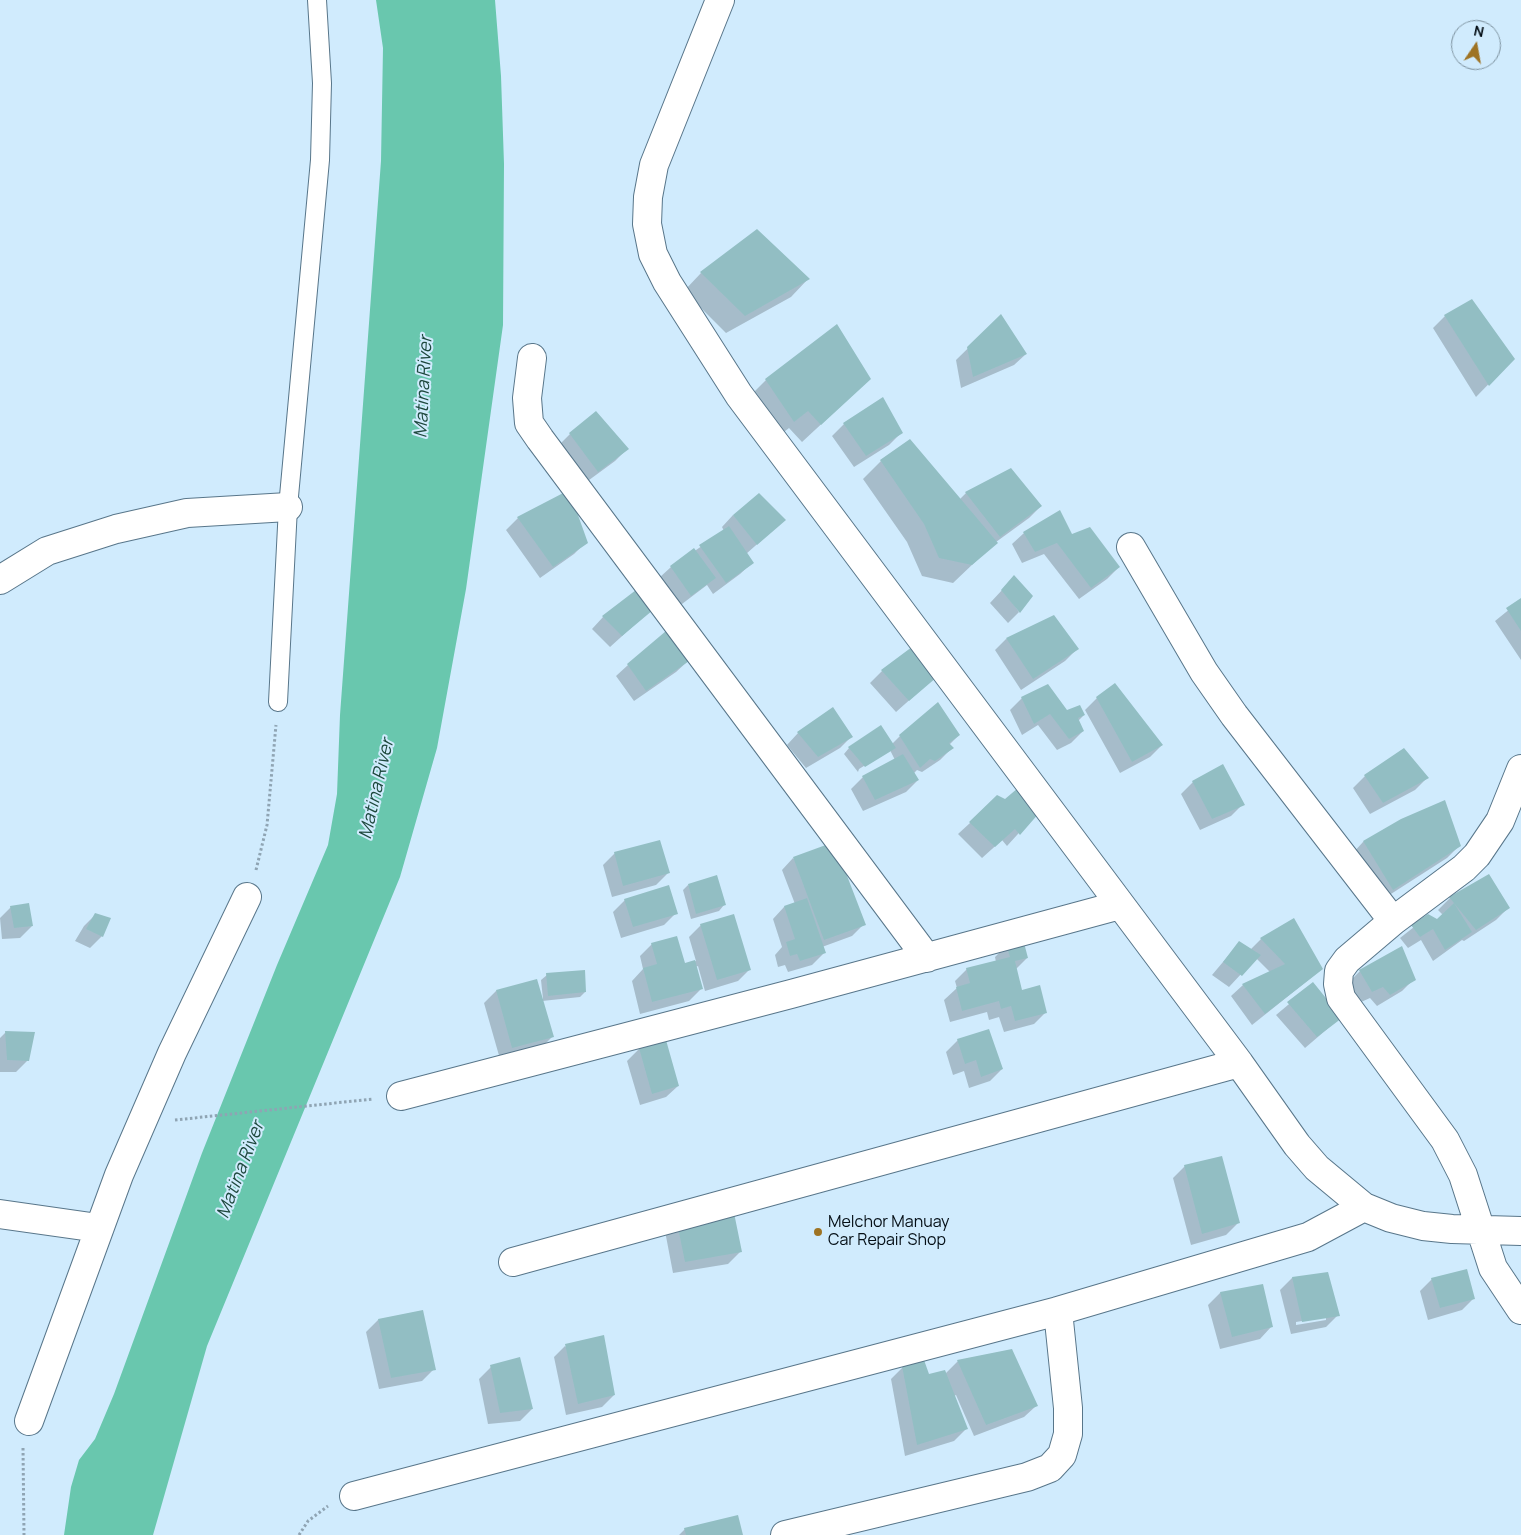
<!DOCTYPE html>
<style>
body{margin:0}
#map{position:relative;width:1521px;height:1535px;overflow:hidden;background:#d0ebfd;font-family:Manrope,sans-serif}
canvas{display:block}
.north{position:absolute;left:1451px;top:20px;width:50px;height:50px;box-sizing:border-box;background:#d0ebfd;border:1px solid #7e93a0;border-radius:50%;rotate:12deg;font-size:14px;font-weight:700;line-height:20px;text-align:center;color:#040e15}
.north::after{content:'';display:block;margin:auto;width:18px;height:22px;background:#9e7323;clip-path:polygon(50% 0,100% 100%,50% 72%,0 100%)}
</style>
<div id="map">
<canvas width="1521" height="1535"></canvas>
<div class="north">N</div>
</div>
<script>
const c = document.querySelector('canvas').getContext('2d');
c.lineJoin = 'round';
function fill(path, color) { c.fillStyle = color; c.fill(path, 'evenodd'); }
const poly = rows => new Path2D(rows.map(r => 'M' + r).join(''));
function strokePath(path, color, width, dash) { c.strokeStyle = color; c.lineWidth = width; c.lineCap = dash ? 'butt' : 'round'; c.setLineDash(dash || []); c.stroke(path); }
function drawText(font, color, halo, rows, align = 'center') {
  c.font = font + ' Manrope,sans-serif'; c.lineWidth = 4; c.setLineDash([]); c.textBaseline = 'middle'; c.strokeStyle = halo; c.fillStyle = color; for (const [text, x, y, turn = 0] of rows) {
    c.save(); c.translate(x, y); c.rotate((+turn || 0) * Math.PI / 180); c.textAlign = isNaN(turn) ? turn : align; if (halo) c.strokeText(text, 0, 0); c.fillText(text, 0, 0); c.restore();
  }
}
const water = poly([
 [376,0,495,0,501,76,504,164,503,325,466,589,437,748,400,877,207,1346,153,1535,64,1535,71,1487,79,1460,95,1439,114,1394,202,1153,277,965,328,845,337,794,340,715,381,161,383,48]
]);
const shadow = poly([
 [701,273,808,279,791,297,726,333,684,291],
 [1472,301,1513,359,1476,397,1433,328,1445,316],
 [1001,316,1026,354,1014,365,961,388,956,360],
 [870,379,802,442,789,428,775,439,748,398,766,380],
 [882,399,901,433,889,445,854,467,832,436,844,424],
 [570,434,627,449,615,461,585,483,558,446],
 [881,461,960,499,966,493,1011,469,1041,506,1029,518,996,542,953,583,922,576,907,542,863,479],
 [569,492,586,542,574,554,540,578,506,530,518,518],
 [733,515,772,531,746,554,752,563,740,574,713,594,707,585,678,607,659,578,671,567,724,531,722,527],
 [1024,533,1071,535,1119,567,1107,579,1079,599,1044,554,1022,563,1012,544],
 [1003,589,1019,612,1008,623,990,603],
 [1521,600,1521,660,1495,621],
 [651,610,610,647,592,629,603,617],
 [1006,639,1077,649,1065,661,1021,690,995,650],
 [688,661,676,672,634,701,616,676,628,665],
 [882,671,942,671,896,712,870,683],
 [1022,698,1084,715,1078,721,1083,731,1071,743,1057,750,1038,725,1022,735,1010,710],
 [1097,698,1162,745,1150,757,1120,773,1085,710],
 [798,733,852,736,840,748,806,768,787,745],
 [959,735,949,745,952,748,940,760,922,772,917,770,914,773,918,780,906,792,863,811,851,789,863,777,895,760,890,750,859,769,858,772,844,754,849,748,892,744,900,736],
 [1404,749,1427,778,1415,790,1370,814,1353,788,1365,776],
 [1193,782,1243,804,1231,816,1200,830,1181,794],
 [1038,812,1007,846,1002,840,982,858,958,834,970,823],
 [1402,820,1459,846,1447,858,1380,901,1352,854,1363,842],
 [615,853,668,873,656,885,612,897,603,865],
 [793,858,864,924,852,936,822,947,824,953,812,965,788,972,785,965,778,967,775,955,782,947,773,919,784,907,795,904,782,870],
 [688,885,724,905,719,911,691,919,683,890],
 [1450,898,1508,908,1496,920,1464,941,1462,940,1433,961,1421,940,1408,948,1400,938,1428,916,1437,921,1443,915,1438,910],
 [625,900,676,913,664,925,621,938,613,912],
 [11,907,32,926,20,938,2,939,0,918],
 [96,914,102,936,90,948,75,941,84,926],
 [1294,920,1322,969,1252,1025,1231,996,1243,985,1270,972,1256,958,1229,987,1212,975,1239,943,1250,950,1261,939],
 [701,925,750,969,738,981,705,991,698,966,695,967,701,989,689,1001,640,1014,632,981,643,969,640,956,652,944,684,964,696,961,689,937],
 [1007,945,1027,958,1016,969,1021,991,1046,1012,1034,1024,1004,1032,999,1017,989,1020,987,1012,950,1022,944,1000,957,988,955,981,967,969,996,962,995,957],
 [1360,971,1414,979,1402,991,1377,1006,1370,998,1359,1003,1348,983],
 [547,975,585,992,580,997,542,1001,552,1037,540,1049,500,1059,484,1003,496,991,543,999,541,980],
 [1313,984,1340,1018,1305,1048,1276,1015],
 [5,1033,34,1033,28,1060,16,1072,0,1072,0,1038],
 [958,1040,1002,1069,990,1081,969,1088,964,1071,953,1075,946,1052],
 [665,1042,678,1086,666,1097,640,1105,627,1061,639,1049],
 [1185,1166,1238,1223,1226,1235,1191,1245,1173,1178],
 [677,1219,740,1252,728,1264,673,1273,665,1231],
 [1327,1273,1338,1315,1326,1327,1291,1334,1280,1290,1292,1278],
 [1326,1317,1326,1320,1296,1325,1296,1322],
 [1432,1279,1474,1298,1462,1310,1428,1320,1420,1291],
 [1262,1286,1271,1327,1260,1339,1220,1349,1208,1305,1220,1293],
 [422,1311,434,1369,422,1381,379,1389,366,1332,378,1320],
 [565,1346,614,1395,602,1407,566,1415,554,1357],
 [958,1361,1036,1406,1024,1417,974,1436,956,1395,954,1396,966,1429,954,1441,905,1456,891,1379,903,1367,928,1375,945,1374],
 [491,1367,532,1409,520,1421,488,1424,479,1379],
 [685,1529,741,1535,679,1535]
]);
const building = poly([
 [757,229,810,279,745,316,700,272],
 [1472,299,1515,359,1489,386,1444,315],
 [1001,314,1027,354,973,377,967,347],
 [837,324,871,379,821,425,808,411,794,422,765,379],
 [883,397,903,433,866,456,843,423],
 [596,411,629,449,598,472,569,433],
 [910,439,998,543,972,565,939,558,924,524,880,460],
 [1011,468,1042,506,1000,537,965,492],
 [569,490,588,543,553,567,517,517],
 [759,493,786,520,757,545,733,515],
 [1060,510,1072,534,1090,527,1120,567,1091,588,1057,543,1035,552,1023,532],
 [729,526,754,563,726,583,699,545],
 [694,548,716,578,691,596,670,566],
 [1014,575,1033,596,1020,613,1001,590],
 [636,590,653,610,622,636,602,616],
 [1521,598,1521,631,1506,608],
 [1054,615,1079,649,1033,679,1006,638],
 [666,631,689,661,646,691,627,664],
 [920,641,944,671,909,701,881,670],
 [1115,683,1163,745,1132,762,1096,697],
 [1048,684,1067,710,1080,705,1085,715,1078,718,1084,731,1069,739,1050,714,1034,724,1021,697],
 [938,702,960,735,949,743,954,748,935,761,930,759,920,768,899,735],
 [833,707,853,737,818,757,797,732],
 [881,725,896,748,865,767,848,747],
 [1404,748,1429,778,1383,803,1364,775],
 [903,754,919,780,875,800,862,776],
 [1223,764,1245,805,1212,819,1192,781],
 [1018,788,1040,812,1020,835,1015,829,995,847,969,822,997,795,1005,799],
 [1445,800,1461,846,1393,890,1363,841,1401,819],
 [660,840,670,873,623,886,614,852],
 [834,842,866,925,824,940,793,857],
 [1489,874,1510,908,1476,930,1449,897],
 [717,875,726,905,696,914,688,884],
 [669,885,678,914,633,927,624,899],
 [807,898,826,953,800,961,797,954,790,956,786,942,795,939,784,906],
 [29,903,33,926,14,928,10,906],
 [1454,903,1472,932,1445,950,1433,929,1420,937,1411,925,1428,914,1437,919],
 [95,913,111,918,103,937,86,929],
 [734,914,751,970,717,980,700,924],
 [1294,918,1323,969,1265,1014,1242,984,1285,964,1260,938],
 [677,936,685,963,695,960,703,989,652,1002,643,968,657,964,651,943],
 [1023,939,1028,958,1015,961,1022,990,1040,985,1047,1013,1015,1021,1011,1006,1001,1009,999,1001,962,1011,956,987,970,983,966,968,1010,957,1006,944],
 [1239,941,1261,955,1242,976,1223,962],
 [1402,946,1416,980,1390,995,1383,987,1372,992,1359,970],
 [585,970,586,992,548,996,546,973],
 [537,979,554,1037,512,1048,496,990],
 [1313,982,1342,1018,1317,1037,1287,1002],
 [989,1029,1003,1069,981,1077,976,1060,965,1064,957,1039],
 [5,1031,35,1032,29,1061,7,1060],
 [666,1040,679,1086,652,1094,639,1048],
 [1222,1156,1240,1223,1202,1234,1184,1165],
 [733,1208,742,1252,685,1262,676,1218],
 [1467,1269,1475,1299,1440,1308,1431,1278],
 [1328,1272,1340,1316,1302,1322,1292,1277],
 [1263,1284,1273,1327,1232,1337,1220,1292],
 [423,1310,436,1370,391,1378,378,1319],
 [604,1335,615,1395,578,1404,565,1344],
 [1012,1349,1038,1406,986,1425,957,1360],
 [520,1357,533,1409,500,1413,490,1365],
 [924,1360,929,1374,945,1370,968,1429,917,1445,902,1366],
 [738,1515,743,1535,686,1535,684,1528]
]);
const path = poly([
 [256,870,267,825,276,725],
 [175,1120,373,1099],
 [23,1448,24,1535],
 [299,1535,308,1521,328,1506]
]);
const lane = poly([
 [278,702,288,507,320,160,322,83,317,0]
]);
const street = poly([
 [720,0,654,165,648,197,647,224,653,254,667,282,739,395,1239,1063,1297,1145,1317,1168,1364,1207,1391,1218,1423,1226,1452,1229,1521,1231],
 [532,358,527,398,529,423,540,439,927,958],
 [1131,547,1204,672,1234,715,1393,921],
 [0,580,47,551,116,529,187,513,288,507],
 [1521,769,1500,821,1477,855,1464,868,1393,921,1347,960,1339,971,1338,984,1341,998,1445,1140,1463,1175,1493,1268,1521,1310],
 [401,1096,791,994,1120,905],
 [0,1214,98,1228],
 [513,1262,1239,1063],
 [29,1421,119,1175,172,1053,247,897],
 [354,1496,1058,1311,1308,1237,1364,1207],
 [785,1535,1027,1477,1050,1468,1062,1455,1068,1434,1068,1408,1058,1311]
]);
const markers = [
 [818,1232,5,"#9e7323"]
];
const poiNames = [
 ["Melchor Manuay",828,1223],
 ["Car Repair Shop",828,1241]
];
const waterNames = [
 ["Matina River",424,387,-87],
 ["Matina River",377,789,-77],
 ["Matina River",241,1170,-69]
];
fill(water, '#69c7ae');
fill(shadow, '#0003');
fill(building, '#92bec3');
strokePath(lane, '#58768a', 20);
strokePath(street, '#58768a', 30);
strokePath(path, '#8fa4b3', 3, [2.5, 2.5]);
strokePath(lane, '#fff', 18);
strokePath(street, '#fff', 28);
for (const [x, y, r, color] of markers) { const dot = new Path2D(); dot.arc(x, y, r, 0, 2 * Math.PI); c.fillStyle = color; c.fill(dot); strokePath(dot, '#d0ebfd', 2); }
drawText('16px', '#040e15', '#d0ebfd', poiNames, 'left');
drawText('italic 18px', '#1e483d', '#d0ebfd', waterNames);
</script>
